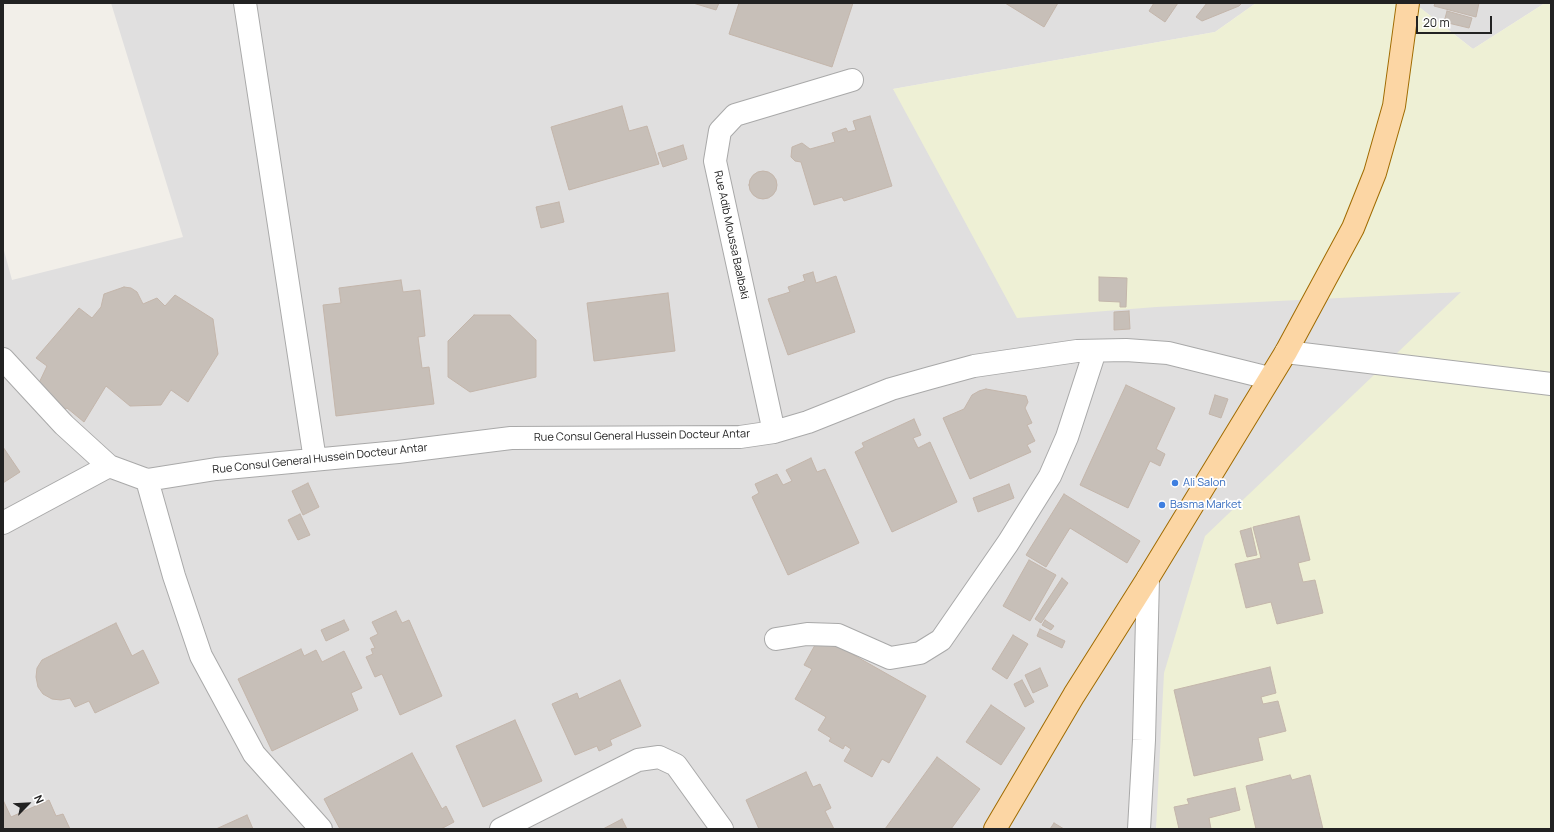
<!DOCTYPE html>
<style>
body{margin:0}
#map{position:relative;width:1554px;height:832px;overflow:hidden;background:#f2efe9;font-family:Manrope,sans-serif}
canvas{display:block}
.frame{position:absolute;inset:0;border:4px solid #222;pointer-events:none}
.north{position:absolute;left:8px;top:784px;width:40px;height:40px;-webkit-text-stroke:3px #fff;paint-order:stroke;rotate:66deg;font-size:11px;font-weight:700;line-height:16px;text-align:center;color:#222}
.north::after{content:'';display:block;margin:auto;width:14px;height:18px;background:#222;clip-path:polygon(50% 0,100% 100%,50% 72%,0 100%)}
.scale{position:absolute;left:1416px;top:16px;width:76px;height:18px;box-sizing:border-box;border:2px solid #222;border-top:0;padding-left:5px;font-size:12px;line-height:14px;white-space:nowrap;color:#222;-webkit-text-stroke:3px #fff;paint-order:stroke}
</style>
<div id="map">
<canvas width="1554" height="832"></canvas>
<div class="frame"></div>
<div class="north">N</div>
<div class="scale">20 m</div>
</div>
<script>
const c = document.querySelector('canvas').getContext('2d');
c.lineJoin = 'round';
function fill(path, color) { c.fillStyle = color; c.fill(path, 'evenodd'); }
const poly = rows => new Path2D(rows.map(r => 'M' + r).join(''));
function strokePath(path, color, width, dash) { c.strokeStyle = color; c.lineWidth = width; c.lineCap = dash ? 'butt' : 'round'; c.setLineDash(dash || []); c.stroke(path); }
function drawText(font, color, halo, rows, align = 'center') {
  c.font = font + ' Manrope,sans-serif'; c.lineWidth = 3.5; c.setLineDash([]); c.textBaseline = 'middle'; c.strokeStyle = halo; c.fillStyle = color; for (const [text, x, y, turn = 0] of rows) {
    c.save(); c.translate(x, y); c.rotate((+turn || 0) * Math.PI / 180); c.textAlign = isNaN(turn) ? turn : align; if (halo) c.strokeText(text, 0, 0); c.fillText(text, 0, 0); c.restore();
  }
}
const residential = poly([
 [111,3,1256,3,1215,32,893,89,1238,300,1462,292,1158,812,1156,829,3,829,3,247,12,280,183,237],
 [1414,3,1545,3,1473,49]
]);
const farmland = poly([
 [1256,3,1414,3,1473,49,1545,3,1551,3,1551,829,1156,829,1164,673,1205,536,1461,292,1156,307,1017,318,893,89,1215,32]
]);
const building = poly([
 [693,3,719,3,716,10,693,3],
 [739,3,853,3,832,67,729,34,739,3],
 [1005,3,1058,3,1044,27,1005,3],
 [1154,3,1178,3,1165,22,1149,11,1154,3],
 [1207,3,1242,3,1239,6,1202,21,1196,17,1207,3],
 [1435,3,1479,3,1476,17,1434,6,1435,3],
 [1447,11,1472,18,1469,28,1444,22,1447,11],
 [622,106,629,131,647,126,659,164,569,190,551,127,622,106],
 [870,116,892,186,844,201,842,197,814,205,801,162,795,161,791,157,792,147,802,143,810,149,835,142,832,133,846,128,848,132,856,130,853,121,870,116],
 [683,145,687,159,663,167,658,153,683,145],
 '749 185a14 14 0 1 1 28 0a14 14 0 1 1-28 0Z',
 [559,202,564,222,541,228,536,207,559,202],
 [813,272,816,283,836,276,855,332,788,355,768,299,790,292,788,287,805,281,803,275,813,272],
 [1099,277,1127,278,1126,307,1120,307,1120,302,1099,301,1099,277],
 [401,280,403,292,420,290,425,336,418,337,422,368,429,367,434,404,336,416,323,305,341,303,339,288,401,280],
 [124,287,131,288,137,292,143,304,157,298,165,306,175,295,213,319,218,354,188,402,171,390,161,405,130,406,106,386,84,422,67,408,59,412,38,385,47,366,36,358,79,308,92,318,101,307,104,294,124,287],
 [668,293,675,351,594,361,587,303,668,293],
 [1129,311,1130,329,1114,330,1114,312,1129,311],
 [474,315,510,315,536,340,536,377,470,392,448,377,448,341,474,315],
 [1126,385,1175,408,1156,449,1165,454,1160,466,1150,461,1128,508,1080,485,1126,385],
 [986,389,1026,396,1028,402,1025,408,1032,423,1027,425,1035,441,1027,445,1031,452,970,479,943,418,964,409,972,395,979,391,986,389],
 [1215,395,1228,399,1221,418,1209,414,1215,395],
 [914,419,921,435,913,438,918,448,930,442,957,502,892,532,855,452,864,447,862,443,914,419],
 [3,447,20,472,3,483,3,447],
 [811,458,817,472,825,469,859,543,788,575,752,497,759,493,755,484,777,474,783,485,792,481,786,470,811,458],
 [308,483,319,507,303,515,292,491,308,483],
 [1009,484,1014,498,978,512,973,498,1009,484],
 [1064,494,1140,541,1127,563,1070,528,1046,567,1026,555,1064,494],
 [300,514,310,535,298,540,288,520,300,514],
 [1299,516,1310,560,1298,563,1303,582,1315,580,1323,613,1277,624,1271,602,1246,608,1235,564,1261,558,1253,527,1299,516],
 [1251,528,1257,555,1247,557,1240,531,1251,528],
 [1029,560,1056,575,1030,621,1003,606,1029,560],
 [1062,578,1068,583,1041,623,1035,619,1062,578],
 [396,611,402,623,409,620,442,696,400,715,382,674,375,677,366,657,373,654,371,649,375,648,370,638,378,634,372,622,396,611],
 [344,620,349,630,326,641,321,630,344,620],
 [1045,620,1054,626,1051,630,1042,625,1045,620],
 [116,623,132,656,143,650,159,683,95,713,89,701,75,707,70,698,61,700,52,699,43,694,38,687,36,677,37,668,42,660,116,623],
 [1040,629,1065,641,1062,648,1037,636,1040,629],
 [1013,635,1028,644,1007,679,992,669,1013,635],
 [820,636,926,696,889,763,882,759,872,777,844,761,851,749,845,745,843,749,829,741,831,738,818,730,826,717,795,699,812,669,804,665,820,636],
 [301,649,304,656,316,650,322,662,344,651,362,688,351,693,358,710,272,751,238,679,301,649],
 [1270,667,1276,693,1261,697,1263,704,1278,701,1286,731,1258,738,1263,760,1194,776,1174,690,1270,667],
 [1040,668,1048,686,1033,693,1025,675,1040,668],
 [620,680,641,726,610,740,612,745,599,751,597,746,575,755,552,704,577,693,579,699,620,680],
 [1022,680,1034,702,1025,707,1014,684,1022,680],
 [991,705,1025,728,1001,765,966,742,991,705],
 [515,720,542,781,483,807,456,746,515,720],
 [412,753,442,809,446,806,454,822,441,829,340,829,324,799,412,753],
 [937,757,980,789,951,829,885,829,937,757],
 [806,772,813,787,820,784,831,808,825,811,834,829,759,829,746,800,806,772],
 [1290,775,1292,780,1310,775,1323,829,1256,829,1246,786,1290,775],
 [1235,788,1240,810,1209,818,1211,829,1179,829,1174,807,1189,804,1187,799,1235,788],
 [3,800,11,817,49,800,56,816,63,814,70,829,3,829,3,800],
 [247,815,253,829,216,829,247,815],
 [622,819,627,829,603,829,622,819],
 [1054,823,1064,829,1050,829,1054,823]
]);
const minor = poly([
 [245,3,315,460],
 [1286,352,1551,384],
 [3,359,64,425,109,466,147,480,216,469,398,452,511,438,740,437,774,432,808,422,891,389,930,378,974,366,1077,351,1126,350,1168,353,1269,378],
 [774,432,715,161,720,131,735,115,852,80],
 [147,480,174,576,201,656,254,754,321,829],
 [3,523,109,466],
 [776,639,807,634,838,635,890,658,920,653,941,640,1008,543,1050,476,1067,437,1095,351],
 [501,829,638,760,659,757,676,765,722,829],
 [1139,829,1144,740,1148,578]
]);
const major = poly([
 [995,829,1074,695,1148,578,1286,352,1353,228,1375,173,1394,106,1408,3]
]);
const markers = [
 [1175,483,4,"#3f7fe0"],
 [1162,505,4,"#3f7fe0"]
];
const streetNames = [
 ["Rue Adib Moussa Baalbaki",731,235,78],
 ["Rue Consul General Hussein Docteur Antar",642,436,-1],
 ["Rue Consul General Hussein Docteur Antar",320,459,-6]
];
const shopNames = [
 ["Ali Salon",1183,483],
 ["Basma Market",1170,505]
];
fill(residential, '#e0dfdf');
fill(farmland, '#eef0d5');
fill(building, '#c7bfb8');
strokePath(building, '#c4b6ab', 1);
strokePath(minor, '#a9a9a9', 24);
strokePath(major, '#a06b00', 24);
strokePath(minor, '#fff', 22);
strokePath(major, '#fcd6a4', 22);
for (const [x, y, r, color] of markers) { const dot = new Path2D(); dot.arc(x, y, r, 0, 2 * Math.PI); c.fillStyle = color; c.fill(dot); strokePath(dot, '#fff', 1.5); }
drawText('11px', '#222', '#fff', streetNames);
drawText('11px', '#366cbe', '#fff', shopNames, 'left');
</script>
